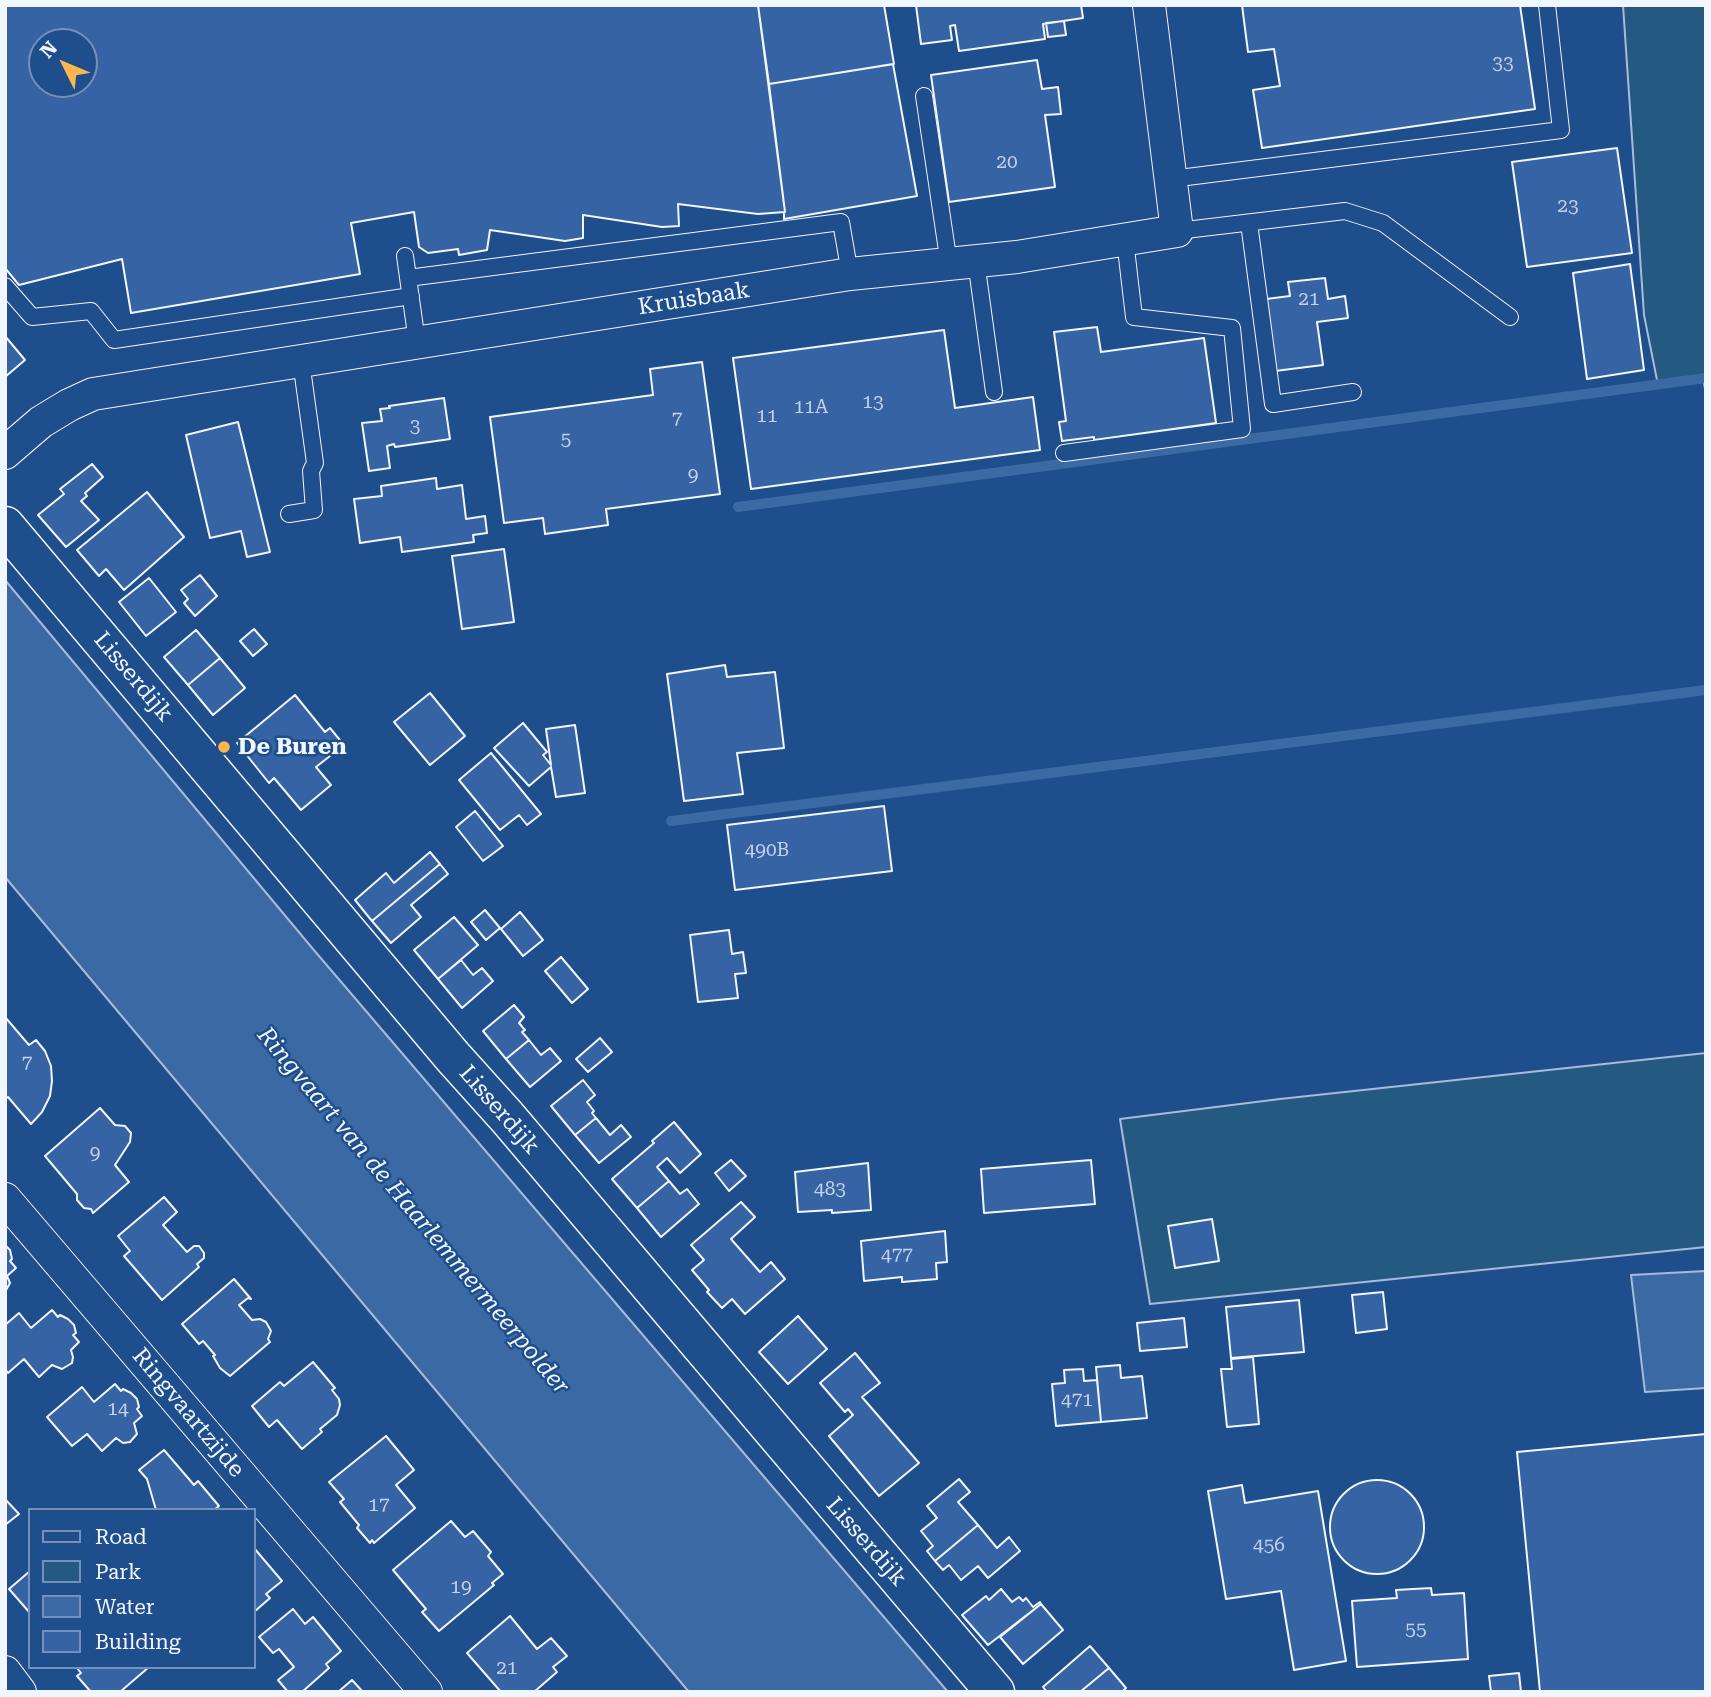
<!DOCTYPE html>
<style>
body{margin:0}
#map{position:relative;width:1711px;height:1697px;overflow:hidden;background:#1f4e8c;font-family:"Roboto Serif",serif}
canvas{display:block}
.frame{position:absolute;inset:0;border:7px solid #f2f6ff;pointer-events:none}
.legend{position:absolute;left:28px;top:1508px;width:228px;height:161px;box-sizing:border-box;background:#1f4e8c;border:2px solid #7391ba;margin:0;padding:9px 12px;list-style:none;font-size:21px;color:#f2f6ff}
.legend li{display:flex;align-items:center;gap:14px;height:35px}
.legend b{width:35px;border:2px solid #7391ba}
.north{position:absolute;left:28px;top:28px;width:70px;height:70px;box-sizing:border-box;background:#1f4e8c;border:2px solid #7391ba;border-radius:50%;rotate:313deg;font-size:19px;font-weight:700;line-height:28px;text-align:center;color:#f2f6ff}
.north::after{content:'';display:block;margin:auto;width:24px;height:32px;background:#ffb74d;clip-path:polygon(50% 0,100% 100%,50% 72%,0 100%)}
</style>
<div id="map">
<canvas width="1711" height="1697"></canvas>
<div class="frame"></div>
<ul class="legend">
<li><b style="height:9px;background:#1f4e8c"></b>Road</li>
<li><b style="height:19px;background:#245a82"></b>Park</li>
<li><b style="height:19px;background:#3b69a3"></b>Water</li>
<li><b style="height:19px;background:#3563a3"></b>Building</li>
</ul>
<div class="north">N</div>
</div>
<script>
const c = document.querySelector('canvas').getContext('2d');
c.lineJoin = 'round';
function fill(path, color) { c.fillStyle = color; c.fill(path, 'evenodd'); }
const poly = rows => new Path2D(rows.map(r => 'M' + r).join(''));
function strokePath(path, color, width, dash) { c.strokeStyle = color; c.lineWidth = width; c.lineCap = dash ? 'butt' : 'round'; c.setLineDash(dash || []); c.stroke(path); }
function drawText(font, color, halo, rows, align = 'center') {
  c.font = font + ' "Roboto Serif",serif'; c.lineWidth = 5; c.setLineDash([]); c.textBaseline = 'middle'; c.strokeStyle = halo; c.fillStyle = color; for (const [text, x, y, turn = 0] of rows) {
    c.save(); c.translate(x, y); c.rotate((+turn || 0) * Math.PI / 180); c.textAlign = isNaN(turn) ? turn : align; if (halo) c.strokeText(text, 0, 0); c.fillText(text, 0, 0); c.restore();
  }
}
const green = poly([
 [1623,5,1706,5,1706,393,1703,379,1658,385,1644,315,1623,5],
 [1706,1053,1706,1247,1150,1304,1120,1119,1280,1099,1706,1053]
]);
const water = poly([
 [5,580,313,949,948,1692,689,1692,5,877,5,580],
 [1706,1271,1706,1388,1645,1392,1631,1275,1706,1271]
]);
const stream = poly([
 [738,507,1706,378],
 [671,821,1706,690]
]);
const building = poly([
 [5,5,758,5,785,212,758,214,678,204,679,226,662,227,583,215,583,238,565,241,490,230,487,250,459,255,458,249,428,253,419,247,414,212,351,223,360,274,131,313,122,259,19,285,5,268,5,5],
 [42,42,84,42,84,84,42,84,42,42],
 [758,5,884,5,894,64,769,84,758,5],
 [916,5,1081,5,1083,18,1043,24,1045,39,959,51,955,25,950,26,952,40,921,44,916,5],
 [1242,5,1520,5,1535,109,1262,148,1253,90,1280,86,1274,49,1248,52,1242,5],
 [1064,21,1066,35,1048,37,1046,23,1064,21],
 [1037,60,1042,89,1058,87,1061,114,1045,115,1055,187,949,202,931,75,1037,60],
 [893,64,917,196,784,219,784,212,785,212,769,84,893,64],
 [1617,148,1632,253,1527,267,1512,162,1617,148],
 [1630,264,1644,370,1587,379,1573,273,1630,264],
 [1325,278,1328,299,1345,296,1348,318,1317,322,1323,365,1275,371,1266,299,1290,296,1288,282,1325,278],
 [1097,327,1101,352,1204,338,1216,423,1094,440,1094,437,1062,441,1059,422,1066,421,1054,332,1097,327],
 [944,330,955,408,1033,397,1040,450,751,489,733,358,944,330],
 [5,336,25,360,5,377,5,336],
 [702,362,720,494,606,509,608,525,545,534,543,518,504,523,490,417,653,395,650,369,702,362],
 [444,398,450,439,395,447,394,444,387,446,390,468,369,471,362,423,382,421,380,409,390,408,389,406,444,398],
 [238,422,270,552,247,557,241,531,210,538,186,435,238,422],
 [92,464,103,477,85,493,87,496,81,501,99,520,66,547,38,515,64,494,60,489,92,464],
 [436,478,437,489,462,485,466,519,485,516,487,533,473,535,474,542,402,552,400,537,360,543,354,499,382,496,381,486,436,478],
 [147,492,184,537,124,590,106,569,99,576,77,550,147,492],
 [504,549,514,622,462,629,452,556,504,549],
 [200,575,217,596,195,616,184,603,188,599,181,590,200,575],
 [149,578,176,612,146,636,119,602,149,578],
 [254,629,267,644,253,656,240,641,254,629],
 [196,630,220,658,188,685,164,657,196,630],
 [220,658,245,688,213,715,188,685,220,658],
 [725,665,727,677,775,672,784,748,737,753,743,794,684,801,667,674,725,665],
 [430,693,465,736,430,765,394,722,430,693],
 [295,695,325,732,330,728,344,745,316,767,331,785,301,810,274,778,269,783,237,743,295,695],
 [523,723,547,752,543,755,551,765,546,729,575,725,585,793,556,797,551,767,529,786,494,748,523,723],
 [491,753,541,814,527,825,519,815,500,830,459,780,491,753],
 [884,806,892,871,735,890,727,825,884,806],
 [475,811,503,846,483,861,456,827,475,811],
 [430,852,440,864,372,921,355,900,386,873,394,883,430,852],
 [440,864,448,874,411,905,421,917,391,943,372,921,440,864],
 [485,910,500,928,486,940,471,922,485,910],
 [520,912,543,940,523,956,501,929,520,912],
 [454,917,478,945,438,979,414,950,454,917],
 [729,930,732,954,743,952,746,973,735,974,738,998,698,1002,690,935,729,930],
 [561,957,588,989,572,1003,545,971,561,957],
 [461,960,473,975,482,968,493,981,462,1008,438,979,461,960],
 [514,1005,524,1017,519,1023,525,1030,522,1032,529,1040,506,1059,483,1031,514,1005],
 [5,1017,29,1045,36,1040,45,1051,51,1066,52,1081,50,1096,42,1112,31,1124,8,1097,5,1099,5,1017],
 [600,1038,612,1052,588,1072,576,1059,600,1038],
 [529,1040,541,1055,550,1048,561,1061,530,1087,506,1059,529,1040],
 [583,1080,595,1095,587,1102,594,1111,592,1113,596,1118,575,1135,551,1106,583,1080],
 [100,1108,115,1125,125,1126,131,1133,130,1142,115,1165,129,1182,93,1213,91,1209,84,1208,77,1200,77,1194,45,1156,100,1108],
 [596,1118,610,1135,621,1125,631,1137,599,1163,575,1135,596,1118],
 [674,1122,701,1154,680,1173,667,1158,657,1167,669,1181,637,1208,612,1179,654,1143,652,1141,674,1122],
 [731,1160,746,1176,729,1191,715,1173,731,1160],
 [1091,1160,1095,1204,984,1213,981,1169,1091,1160],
 [868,1163,871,1210,832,1213,832,1210,798,1212,795,1172,868,1163],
 [669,1181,680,1194,687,1189,699,1204,661,1237,637,1208,669,1181],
 [164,1197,177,1212,163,1225,187,1252,194,1246,199,1246,204,1253,204,1258,197,1264,199,1267,162,1300,124,1256,130,1251,118,1236,164,1197],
 [741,1202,755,1217,731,1239,760,1272,771,1262,785,1279,745,1314,732,1299,722,1308,707,1292,709,1290,692,1270,704,1260,691,1245,741,1202],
 [1212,1219,1219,1261,1175,1268,1168,1226,1212,1219],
 [945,1231,947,1262,936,1263,937,1279,902,1282,902,1277,864,1281,861,1241,945,1231],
 [5,1245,10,1250,12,1259,10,1261,16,1268,7,1276,10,1283,5,1292,5,1245],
 [234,1279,251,1299,248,1298,239,1305,252,1320,260,1319,266,1322,271,1331,268,1339,270,1342,230,1376,220,1368,213,1356,215,1355,203,1341,199,1344,182,1324,234,1279],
 [1383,1292,1387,1329,1356,1333,1352,1295,1383,1292],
 [1299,1300,1304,1352,1231,1358,1226,1307,1299,1300],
 [52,1310,58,1317,60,1315,68,1319,74,1325,76,1333,73,1335,79,1342,71,1350,73,1357,72,1363,62,1369,52,1365,39,1377,24,1359,8,1373,5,1369,5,1325,19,1313,31,1328,52,1310],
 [798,1316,827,1349,788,1384,759,1352,798,1316],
 [1184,1318,1187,1347,1140,1351,1137,1323,1184,1318],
 [855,1353,880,1383,862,1397,919,1463,879,1496,829,1436,853,1415,848,1409,845,1412,820,1383,855,1353],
 [1253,1357,1259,1424,1227,1427,1221,1369,1232,1369,1231,1359,1253,1357],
 [313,1362,335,1388,332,1390,339,1399,340,1405,337,1415,320,1429,322,1432,302,1449,277,1420,269,1427,252,1406,280,1382,284,1386,313,1362],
 [1120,1365,1121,1378,1142,1376,1147,1418,1101,1422,1096,1367,1120,1365],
 [1083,1369,1084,1381,1097,1380,1101,1422,1056,1426,1052,1384,1065,1383,1064,1370,1083,1369],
 [115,1384,121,1391,123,1389,131,1393,137,1399,139,1407,137,1409,142,1416,134,1423,137,1434,130,1442,123,1443,116,1438,102,1451,87,1434,72,1446,47,1417,82,1387,94,1402,115,1384],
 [1706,1434,1706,1692,1540,1692,1517,1452,1706,1434],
 [386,1436,414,1470,396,1485,415,1508,374,1543,372,1540,370,1543,357,1528,359,1525,340,1502,344,1499,329,1482,386,1436],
 [164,1450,194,1485,198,1481,219,1506,214,1510,156,1510,147,1479,139,1470,164,1450],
 [959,1479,970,1492,958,1502,978,1525,935,1561,927,1551,933,1546,921,1531,937,1518,927,1506,959,1479],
 '1330 1527a47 47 0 1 1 94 0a47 47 0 1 1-94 0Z',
 [1242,1485,1245,1503,1318,1491,1346,1661,1294,1670,1281,1591,1226,1599,1208,1491,1242,1485],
 [5,1499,19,1514,5,1525,5,1499],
 [451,1521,465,1537,473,1531,491,1552,488,1556,503,1574,492,1583,494,1585,439,1631,422,1612,426,1609,393,1570,451,1521],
 [978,1525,997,1548,1009,1537,1020,1551,988,1578,978,1566,961,1580,949,1565,943,1570,935,1561,978,1525],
 [254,1548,282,1581,266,1594,270,1598,254,1612,254,1548],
 [30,1571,30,1613,9,1589,30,1571],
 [1431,1588,1432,1595,1464,1593,1468,1659,1357,1667,1352,1601,1397,1598,1396,1590,1431,1588],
 [1001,1589,1012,1602,1019,1597,1023,1601,1026,1598,1033,1607,1040,1602,1041,1604,988,1645,962,1615,986,1596,989,1600,1001,1589],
 [1041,1604,1063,1630,1023,1664,1000,1637,1041,1604],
 [293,1609,305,1624,313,1617,341,1651,326,1664,329,1668,302,1692,288,1692,278,1680,294,1667,279,1649,273,1653,259,1637,293,1609],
 [510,1616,537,1649,551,1638,567,1656,553,1667,557,1672,534,1692,501,1692,467,1653,510,1616],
 [1090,1646,1109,1668,1080,1692,1047,1692,1043,1687,1090,1646],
 [78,1667,149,1667,120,1692,91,1692,77,1676,81,1673,77,1668,78,1667],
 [1109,1668,1126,1688,1122,1692,1080,1692,1109,1668],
 [1519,1673,1521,1692,1491,1692,1489,1676,1519,1673],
 [352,1680,363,1692,338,1692,352,1680]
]);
const service = poly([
 [924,96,949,264],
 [1171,179,1561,130,1547,5],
 [1249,223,1273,404,1353,392],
 [1177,231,1345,211,1383,223,1510,317],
 [405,256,417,342],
 [976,261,994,392],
 [408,278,841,222,850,274],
 [5,286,32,317,91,311,114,340,411,296],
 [1064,453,1242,429,1232,328,1134,317,1125,240],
 [289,514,314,510,311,471,315,463,301,361]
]);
const minor = poly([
 [5,453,41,422,69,405,93,394,850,274,1017,257,1177,231,1149,5],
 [5,1199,426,1692],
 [5,1672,20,1692]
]);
const tertiary = poly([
 [5,526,453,1057,507,1117,995,1692]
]);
const markers = [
 [224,747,7,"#ffb74d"]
];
const numberNames = [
 ["33",1503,63],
 ["20",1007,162],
 ["23",1568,206],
 ["21",1309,299],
 ["13",873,402],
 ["11A",811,407],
 ["11",767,416],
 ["7",677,419],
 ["3",415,426],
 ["5",566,439],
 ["9",693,475],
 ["490B",767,850],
 ["7",27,1063],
 ["9",95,1153],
 ["483",830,1189],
 ["477",897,1255],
 ["471",1077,1400],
 ["14",118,1409],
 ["17",379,1505],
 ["456",1269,1545],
 ["19",461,1587],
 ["55",1416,1629],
 ["21",507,1668]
];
const streetNames = [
 ["Kruisbaak",694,299,-9],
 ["Lisserdijk",133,677,50],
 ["Lisserdijk",499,1110,49],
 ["Ringvaartzijde",188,1413,50],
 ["Lisserdijk",866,1542,49]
];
const poiNames = [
 ["De Buren",238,747]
];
const waterNames = [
 ["Ringvaart van de Haarlemmermeerpolder",413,1211,50]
];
fill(green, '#245a82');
strokePath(green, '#a8bbd7', 2);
fill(water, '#3b69a3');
strokePath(water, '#a8bbd7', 2);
strokePath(stream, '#3b69a3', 10);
fill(building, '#3563a3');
strokePath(building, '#f2f6ff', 2);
strokePath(service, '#f2f6ff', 18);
strokePath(minor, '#f2f6ff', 34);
strokePath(tertiary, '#f2f6ff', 41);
strokePath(service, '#1f4e8c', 16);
strokePath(minor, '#1f4e8c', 32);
strokePath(tertiary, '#1f4e8c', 38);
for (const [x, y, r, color] of markers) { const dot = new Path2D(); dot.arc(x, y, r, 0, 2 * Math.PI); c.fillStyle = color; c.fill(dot); strokePath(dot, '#1f4e8c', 2.5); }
drawText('19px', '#c3d1e8', null, numberNames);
drawText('23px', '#f2f6ff', '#1f4e8c', streetNames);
drawText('bold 23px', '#f2f6ff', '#1f4e8c', poiNames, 'left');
drawText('italic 24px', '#f2f6ff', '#1f4e8c', waterNames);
</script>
